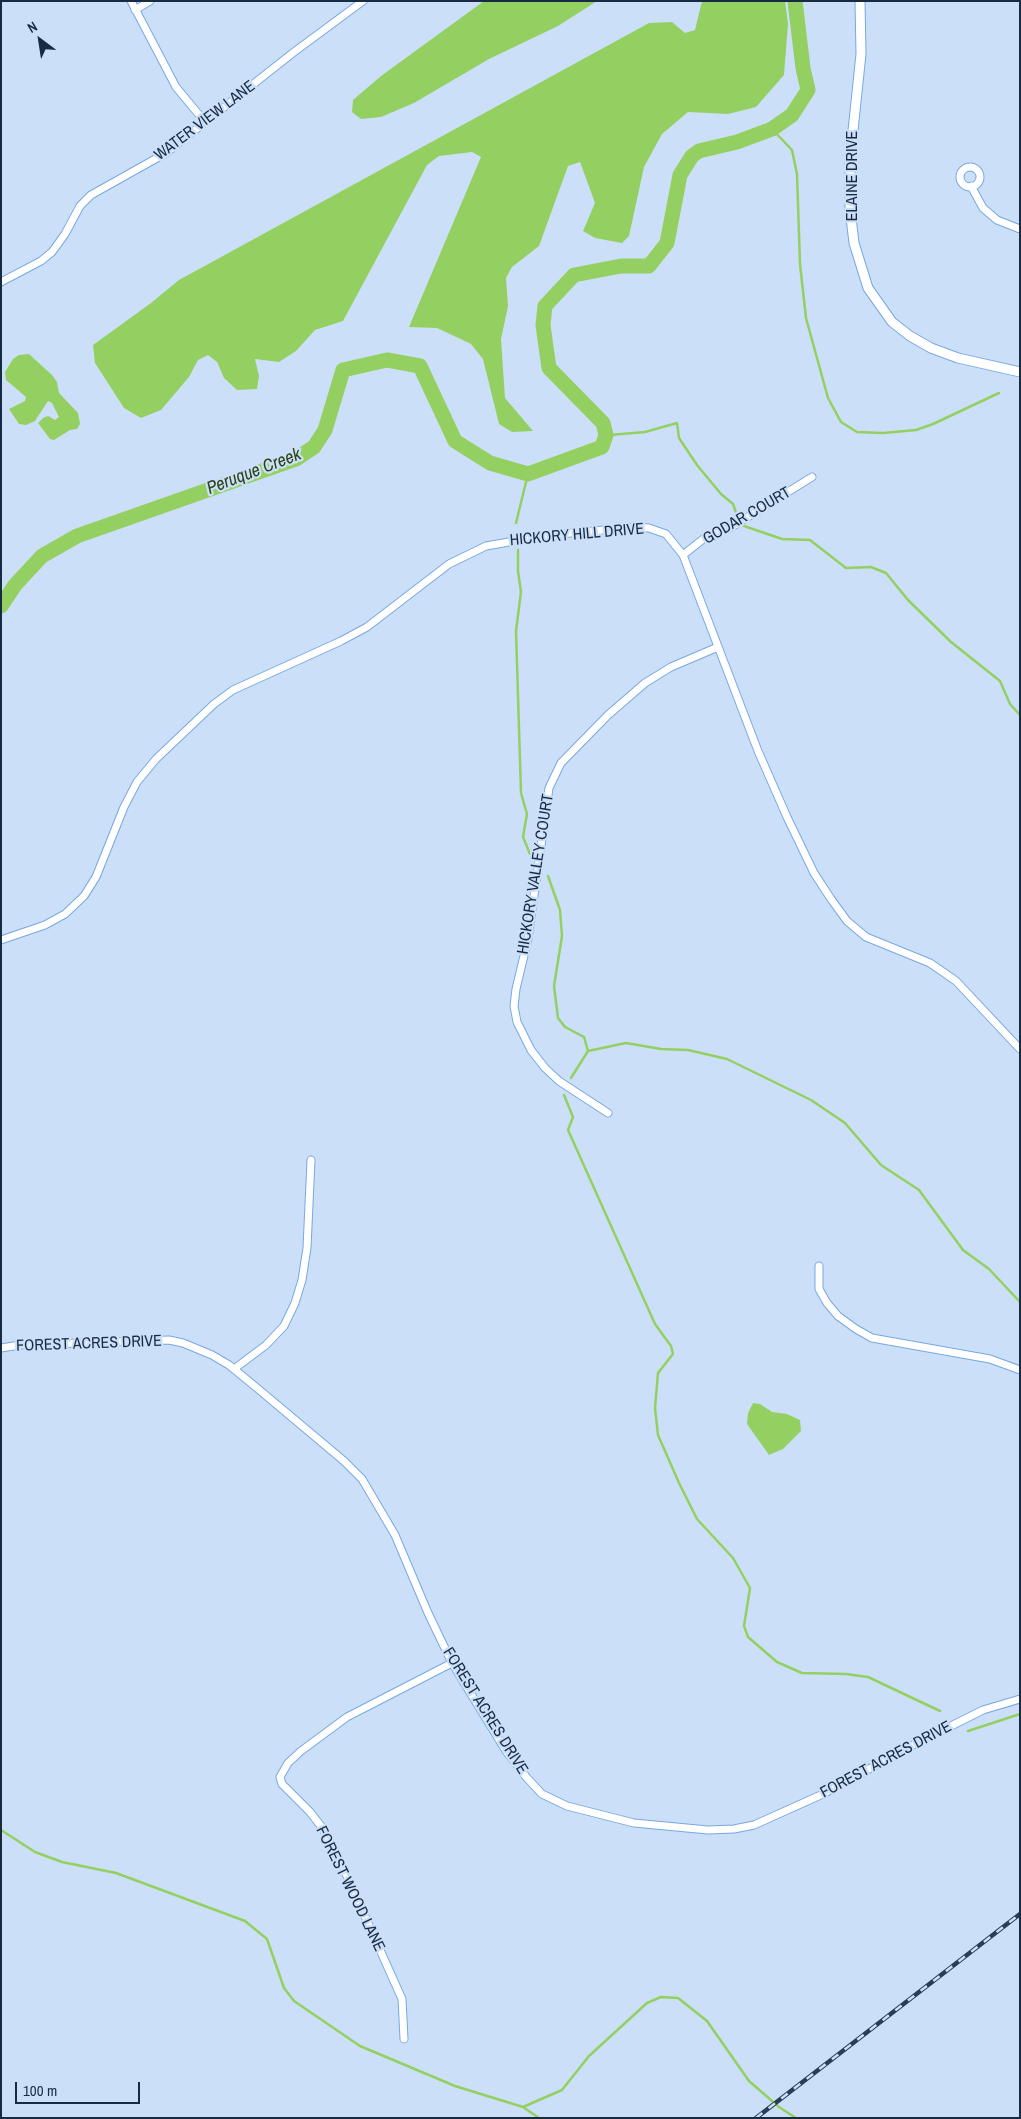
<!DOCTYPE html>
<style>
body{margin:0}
#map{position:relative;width:1021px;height:2119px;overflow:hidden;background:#cbe0f8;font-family:"Archivo Narrow",sans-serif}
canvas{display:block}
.frame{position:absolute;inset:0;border:2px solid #172b42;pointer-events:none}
.north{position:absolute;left:15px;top:15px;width:50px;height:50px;-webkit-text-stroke:4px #cbe0f8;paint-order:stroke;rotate:329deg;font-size:14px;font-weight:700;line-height:20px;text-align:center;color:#172b42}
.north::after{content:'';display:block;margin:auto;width:18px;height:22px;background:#172b42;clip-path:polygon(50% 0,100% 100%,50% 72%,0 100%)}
.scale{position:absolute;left:15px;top:2082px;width:125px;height:22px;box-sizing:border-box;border:2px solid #172b42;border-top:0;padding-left:6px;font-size:15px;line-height:18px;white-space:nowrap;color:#172b42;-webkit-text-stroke:4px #cbe0f8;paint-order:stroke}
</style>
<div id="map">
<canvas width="1021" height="2119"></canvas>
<div class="frame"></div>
<div class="north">N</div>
<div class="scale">100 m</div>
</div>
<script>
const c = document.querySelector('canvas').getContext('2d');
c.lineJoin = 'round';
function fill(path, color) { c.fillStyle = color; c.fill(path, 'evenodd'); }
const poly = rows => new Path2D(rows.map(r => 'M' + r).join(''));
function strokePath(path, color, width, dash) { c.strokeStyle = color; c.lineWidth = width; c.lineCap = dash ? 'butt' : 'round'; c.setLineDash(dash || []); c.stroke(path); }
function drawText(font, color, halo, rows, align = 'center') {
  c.font = font + ' "Archivo Narrow",sans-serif'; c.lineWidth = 4.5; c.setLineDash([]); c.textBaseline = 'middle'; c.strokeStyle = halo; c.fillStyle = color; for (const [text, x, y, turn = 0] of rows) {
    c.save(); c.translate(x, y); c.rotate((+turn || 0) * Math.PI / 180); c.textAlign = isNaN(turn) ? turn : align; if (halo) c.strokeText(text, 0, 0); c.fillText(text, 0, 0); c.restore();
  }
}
const water = poly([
 [484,1,597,1,558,26,489,59,414,103,381,117,361,119,352,112,353,100,381,76],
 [702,1,785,1,788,24,784,75,756,107,728,114,688,112,662,134,644,167,629,236,622,243,595,238,583,231,595,203,580,162,568,166,539,246,512,267,506,278,508,306,501,339,505,398,533,431,512,432,499,424,483,359,471,344,437,328,409,327,481,157,472,152,439,156,427,165,343,321,315,330,296,351,279,362,255,359,259,376,257,389,237,390,224,378,217,362,208,355,198,360,189,377,161,410,141,418,124,408,95,363,93,345,151,303,179,280,649,23,672,22,685,33,695,30],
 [29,354,52,375,57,382,59,393,78,413,80,424,77,429,70,430,54,440,50,439,38,423,43,418,48,416,55,420,59,417,52,403,48,401,35,421,26,425,19,424,9,409,25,401,26,397,6,380,5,372,13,359,19,355],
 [753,1403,760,1404,772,1412,787,1414,800,1420,801,1431,783,1449,769,1455,747,1424,748,1413]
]);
const stream = poly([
 [772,129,792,150,797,174,800,264,806,318,828,398,841,422,857,432,883,433,916,430,933,424,999,393],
 [602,447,610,435,645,432,677,423,679,438,697,465,721,494,733,504,739,521],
 [516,523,528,474],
 [744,526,782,539,810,540,846,568,871,567,886,573,908,600,951,642,1000,681,1010,704,1020,715],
 [518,550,518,571,521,592,516,631,521,793,527,814,523,837,530,854],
 [548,876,560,910,562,936,554,986,558,1018,565,1027,584,1037,588,1051],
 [571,1078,588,1051,626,1043,661,1049,688,1050,727,1059,811,1100,845,1123,881,1165,919,1190,963,1250,989,1269,1020,1302],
 [564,1095,573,1117,568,1130,655,1324,671,1346,673,1354,658,1373,655,1408,658,1435,679,1483,697,1519,733,1558,750,1588,744,1626,748,1637,777,1662,802,1673,846,1674,868,1677,940,1711],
 [968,1731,1020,1714],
 [1,1830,35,1852,62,1862,116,1873,245,1921,267,1939,284,1988,294,2001,360,2046,455,2086,523,2107,539,2118],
 [523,2107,562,2090,589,2056,647,2003,661,1997,678,1998,707,2021,749,2081,779,2107,796,2118]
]);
const river = poly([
 [1,606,15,585,42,556,77,536,296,459,314,447,325,430,343,370,387,360,420,366,455,441,490,463,528,474,602,447,606,435,603,423,549,368,543,325,545,306,574,275,621,266,649,266,667,243,680,175,692,156,699,151,737,142,772,129,792,115,808,90,803,68,795,1]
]);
const minor = poly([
 [131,1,176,87,205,122],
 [135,10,150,1],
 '960 177a10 10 0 1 1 20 0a10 10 0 1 1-20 0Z',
 [971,186,983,208,997,220,1020,229],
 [1,282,41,261,52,252,65,234,80,206,91,195,166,153,294,52,363,1],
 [683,555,707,536,730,528,812,477],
 [1,940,45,925,65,914,84,896,96,877,124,807,137,782,156,759,214,704,233,690,341,641,367,627,449,564,486,546,549,535,637,527,649,528,666,534,683,555,758,751,787,817,814,873,831,899,847,921,866,937,930,963,956,981,1020,1049],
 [608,1113,559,1081,545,1068,531,1050,517,1022,514,1006,516,989,528,939,549,788,561,763,608,715,645,683,671,667,718,647],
 [819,1266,819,1289,827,1303,838,1316,856,1329,872,1338,990,1359,1020,1370],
 [1,1348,20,1345,169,1340,183,1343,212,1355,229,1365,257,1388,344,1461,362,1479,395,1535,428,1613,452,1663,506,1751,527,1778,542,1794,567,1806,634,1823,708,1830,734,1829,754,1825,823,1794,917,1743,983,1710,1020,1699],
 [234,1369,266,1345,284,1326,295,1303,302,1280,307,1248,311,1160],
 [404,2039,402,1999,346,1874,324,1830,310,1812,282,1784,280,1777,288,1763,301,1751,347,1717,452,1663]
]);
const tertiary = poly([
 [860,1,861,54,850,159,850,209,854,243,868,288,892,322,910,336,931,348,958,358,1020,372]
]);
const rail = poly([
 [756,2118,1020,1914]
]);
const streetNames = [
 ["WATER VIEW LANE",205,121,-37],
 ["ELAINE DRIVE",853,176,-90],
 ["GODAR COURT",747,516,-30],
 ["HICKORY HILL DRIVE",577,535,-5],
 ["HICKORY VALLEY COURT",536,874,-81],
 ["FOREST ACRES DRIVE",89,1344,-2],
 ["FOREST ACRES DRIVE",485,1711,58],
 ["FOREST ACRES DRIVE",886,1760,-28],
 ["FOREST WOOD LANE",350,1889,64]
];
const waterNames = [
 ["Peruque Creek",254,472,-21]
];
fill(water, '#93d061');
strokePath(stream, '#93d061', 2.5);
strokePath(river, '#93d061', 15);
strokePath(minor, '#76a8e2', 9);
strokePath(tertiary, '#76a8e2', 11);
strokePath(minor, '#fff', 7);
strokePath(tertiary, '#fff', 9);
strokePath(rail, '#293d54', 4.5);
strokePath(rail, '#cbe0f8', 2.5, [8]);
drawText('16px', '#172b42', '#cbe0f8', streetNames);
drawText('italic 18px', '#2b4317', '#cbe0f8', waterNames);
</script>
